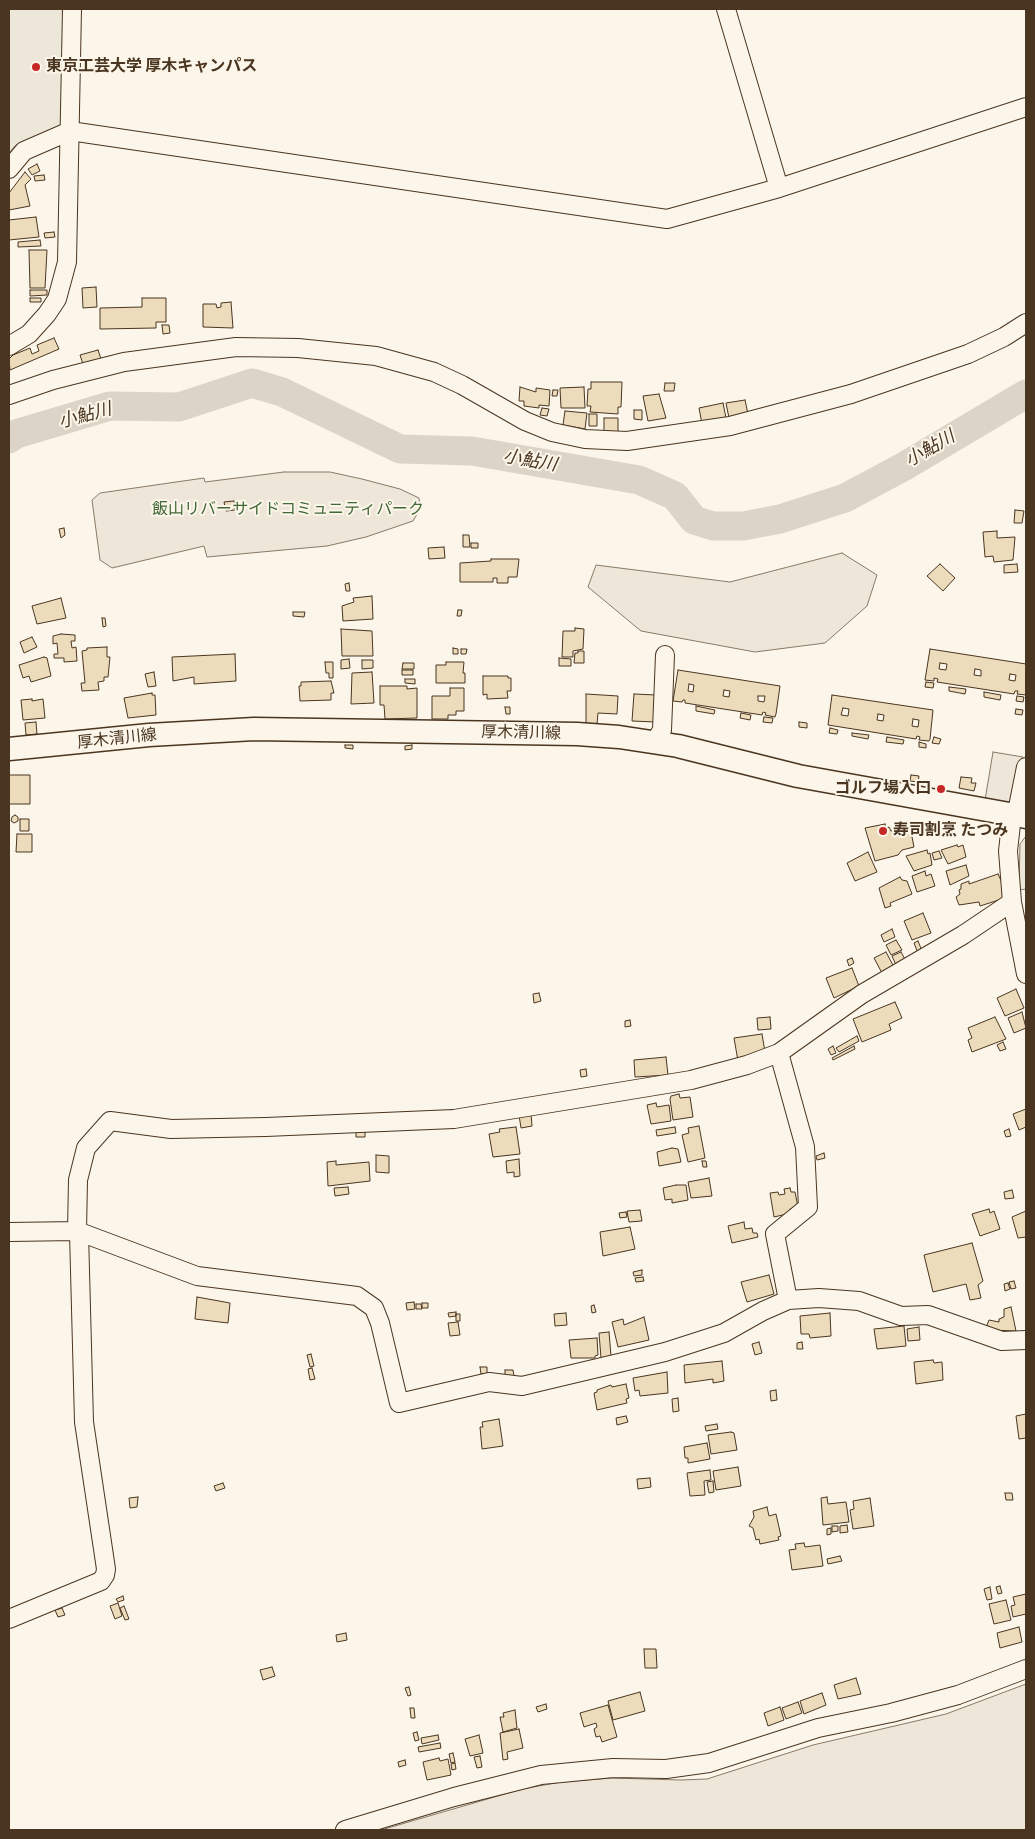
<!DOCTYPE html>
<meta charset="utf-8">
<style>
body{margin:0}
#map{position:relative;width:1035px;height:1839px;overflow:hidden;background:#fbf6e9;font-family:Manrope,sans-serif}
canvas{display:block}
.frame{position:absolute;inset:0;border:10px solid #4a3520;pointer-events:none}
</style>
<div id="map">
<canvas width="1035" height="1839"></canvas>
<div class="frame"></div>
</div>
<script>
const c = document.querySelector('canvas').getContext('2d');
c.lineJoin = 'round';
function fill(path, color) { c.fillStyle = color; c.fill(path, 'evenodd'); }
const poly = rows => new Path2D(rows.map(r => 'M' + r).join(''));
function strokePath(path, color, width, dash) { c.strokeStyle = color; c.lineWidth = width; c.lineCap = dash ? 'butt' : 'round'; c.setLineDash(dash || []); c.stroke(path); }
function drawText(font, color, halo, rows, align = 'center') {
  c.font = font + ' Manrope,"Noto Sans JP",sans-serif'; c.lineWidth = 4; c.setLineDash([]); c.textBaseline = 'middle'; c.strokeStyle = halo; c.fillStyle = color; for (const [text, x, y, turn = 0] of rows) {
    c.save(); c.translate(x, y); c.rotate((+turn || 0) * Math.PI / 180); c.textAlign = isNaN(turn) ? turn : align; if (halo) c.strokeText(text, 0, 0); c.fillText(text, 0, 0); c.restore();
  }
}
const green = poly([
 [284,472,330,472,362,479,400,489,419,498,420,509,413,521,366,537,327,546,207,557,204,546,112,568,100,560,92,500,100,493,204,478,205,482,284,472],
 [842,553,877,575,867,606,825,643,755,652,641,631,588,587,596,565,730,582,842,553],
 [993,752,1023,757,1016,799,1010,804,985,800,993,752],
 [1026,1684,1026,1830,381,1830,522,1789,561,1782,612,1778,681,1780,707,1779,813,1745,946,1714,1026,1684]
]);
const parking = poly([
 [9,9,66,9,62,126,15,146,9,153,9,9],
 [1026,836,1026,889,1019,890,1020,844,1026,836]
]);
const river = poly([
 [9,439,16,434,110,406,179,407,252,383,282,392,400,449,472,451,639,480,675,496,694,520,713,526,743,526,780,519,845,498,903,467,1026,394]
]);
const building = poly([
 [37,164,40,171,32,175,28,169,37,164],
 [25,172,31,179,25,185,30,206,9,210,9,193,25,172],
 [44,175,45,180,35,181,34,176,44,175],
 [36,217,39,237,9,240,9,220,36,217],
 [54,232,55,237,45,238,44,233,54,232],
 [40,240,41,246,18,247,18,242,40,240],
 [29,250,47,250,45,288,30,288,29,250],
 [96,287,97,307,83,308,82,288,96,287],
 [30,290,47,290,47,295,30,296,30,290],
 [30,298,41,298,41,302,30,302,30,298],
 [142,298,166,298,166,322,156,322,156,328,100,329,100,308,142,307,142,298],
 [231,302,233,328,203,327,203,304,216,304,217,308,221,307,221,303,231,302],
 [162,325,169,325,170,333,163,334,162,325],
 [54,338,59,349,10,370,9,359,13,355,30,348,32,354,39,351,37,345,54,338],
 [98,350,102,362,84,367,80,355,98,350],
 [591,382,622,382,621,407,618,407,618,414,590,412,591,406,587,406,588,389,591,389,591,382],
 [665,383,675,383,674,391,664,391,665,383],
 [520,387,536,392,536,388,550,390,549,406,539,405,539,408,524,406,524,401,519,401,520,387],
 [584,387,585,408,561,408,560,388,584,387],
 [553,390,558,390,557,396,552,396,553,390],
 [659,394,666,418,648,421,643,396,659,394],
 [745,400,748,414,729,418,726,403,745,400],
 [723,403,726,418,702,424,699,408,723,403],
 [542,408,549,409,547,416,540,415,542,408],
 [634,410,642,410,642,420,634,419,634,410],
 [565,411,587,413,585,429,563,425,565,411],
 [589,414,597,414,597,426,589,426,589,414],
 [604,418,618,418,618,433,604,434,604,418],
 [234,501,235,510,226,511,224,502,234,501],
 [1015,510,1024,511,1022,523,1014,523,1015,510],
 [64,528,65,535,61,538,59,529,64,528],
 [997,531,997,538,1015,537,1013,560,994,562,993,556,985,557,983,532,997,531],
 [463,535,469,535,470,547,463,547,463,535],
 [471,543,478,543,478,548,471,548,471,543],
 [444,547,445,558,429,559,428,548,444,547],
 [491,559,519,559,517,577,508,577,508,583,497,583,497,578,493,578,493,582,460,582,460,563,491,561,491,559],
 [940,564,955,578,943,591,927,576,940,564],
 [1017,564,1018,572,1004,573,1004,565,1017,564],
 [349,583,350,591,346,591,345,584,349,583],
 [372,596,373,619,343,621,342,606,354,602,353,598,372,596],
 [61,598,66,618,37,624,32,606,61,598],
 [458,610,462,610,461,616,457,616,458,610],
 [293,612,305,612,304,617,293,616,293,612],
 [102,618,105,618,106,626,103,627,102,618],
 [575,628,584,629,583,649,573,651,573,657,562,657,563,631,575,631,575,628],
 [341,629,372,631,373,656,342,656,341,629],
 [61,634,75,635,75,641,71,641,72,648,76,647,77,661,64,662,64,658,54,658,54,654,58,654,57,643,53,644,53,636,61,634],
 [32,637,37,647,24,653,20,642,32,637],
 [107,647,107,657,110,657,108,677,104,677,104,681,98,682,99,690,82,691,81,683,85,683,82,651,87,650,87,648,107,647],
 [453,648,458,649,458,654,453,654,453,648],
 [461,649,467,649,466,654,461,654,461,649],
 [930,649,1026,664,1026,695,1017,694,1018,691,1015,691,1014,694,937,682,938,679,934,678,934,681,925,680,930,649],
 [940,663,947,664,946,670,939,669,940,663],
 [975,669,981,670,981,676,974,675,975,669],
 [1010,674,1016,675,1015,681,1009,680,1010,674],
 [578,651,584,651,584,663,574,663,575,653,578,653,578,651],
 [235,654,236,681,194,684,194,677,173,681,172,657,235,654],
 [44,657,47,658,51,676,31,682,29,676,23,678,19,665,44,657],
 [559,658,571,659,571,666,559,666,559,658],
 [349,659,350,668,341,669,341,660,349,659],
 [362,660,373,660,373,668,362,669,362,660],
 [325,662,333,662,333,678,329,678,329,673,326,673,325,662],
 [446,662,464,662,463,673,465,673,465,683,436,683,436,665,446,665,446,662],
 [403,663,414,663,414,669,402,669,403,663],
 [402,670,413,670,413,675,402,675,402,670],
 [678,670,780,686,776,714,775,717,765,715,766,713,763,712,762,715,685,703,685,700,683,700,682,702,673,701,678,670],
 [689,684,694,685,693,692,688,691,689,684],
 [724,690,730,691,729,697,723,696,724,690],
 [758,696,765,696,764,702,758,701,758,696],
 [154,672,156,686,148,687,145,674,154,672],
 [372,672,374,703,351,704,352,673,372,672],
 [483,676,508,676,508,678,511,678,511,691,507,691,508,698,487,699,487,694,483,695,483,676],
 [405,679,415,679,415,684,405,683,405,679],
 [331,681,334,693,331,693,331,700,300,701,299,686,301,686,301,682,331,681],
 [926,682,934,683,933,688,925,687,926,682],
 [380,686,407,686,407,689,417,688,417,718,385,719,384,705,380,705,380,686],
 [949,687,966,689,965,694,949,691,949,687],
 [450,688,464,688,464,711,456,711,456,715,448,715,448,719,432,719,432,696,450,696,450,688],
 [984,692,1001,695,1000,700,984,697,984,692],
 [152,693,152,695,155,695,156,715,128,718,124,698,152,693],
 [586,694,618,696,617,714,598,713,597,724,586,723,586,694],
 [634,694,656,695,655,722,632,721,634,694],
 [832,695,933,710,930,739,929,741,919,740,920,737,917,736,916,739,828,725,832,695],
 [843,708,849,709,848,716,841,715,843,708],
 [878,714,884,715,883,721,877,720,878,714],
 [913,719,919,720,918,727,912,726,913,719],
 [1017,696,1024,697,1023,702,1016,701,1017,696],
 [32,699,32,701,43,699,45,718,23,720,21,700,32,699],
 [696,706,715,710,714,714,696,711,696,706],
 [505,707,510,707,510,714,506,714,505,707],
 [1016,709,1023,710,1022,715,1015,714,1016,709],
 [741,713,751,715,750,720,740,718,741,713],
 [764,717,773,718,772,723,763,722,764,717],
 [36,722,37,734,26,735,25,723,36,722],
 [799,722,807,723,807,728,799,727,799,722],
 [830,728,838,730,837,734,829,733,830,728],
 [852,733,869,735,868,739,852,736,852,733],
 [887,737,904,740,903,744,886,742,887,737],
 [934,737,941,739,939,744,932,743,934,737],
 [919,742,926,744,926,748,919,747,919,742],
 [345,745,353,745,353,749,345,748,345,745],
 [412,745,412,749,405,750,405,746,412,745],
 [9,775,30,775,30,804,9,804,9,775],
 [911,775,919,776,918,782,910,781,911,775],
 [961,777,972,778,971,783,976,783,974,791,959,788,961,777],
 [15,815,18,817,18,821,14,823,11,821,12,817,15,815],
 [20,819,29,819,29,831,20,831,20,819],
 [885,824,886,828,889,827,891,831,898,829,899,835,911,832,914,847,902,850,898,855,875,861,865,828,885,824],
 [17,834,32,834,32,852,16,852,17,834],
 [957,845,958,847,963,845,966,857,948,864,941,850,957,845],
 [927,850,928,854,930,853,932,865,914,871,906,856,927,850],
 [939,851,942,858,934,860,932,853,939,851],
 [868,852,877,872,855,881,847,863,868,852],
 [966,865,969,876,950,885,946,871,966,865],
 [925,871,926,876,931,874,935,886,917,892,912,876,925,871],
 [998,874,1006,891,1005,898,980,906,979,902,959,905,956,897,960,894,959,890,961,889,961,884,969,881,969,884,998,874],
 [900,877,902,880,907,881,912,894,890,903,891,906,885,908,879,888,900,877],
 [923,913,931,933,912,940,904,921,923,913],
 [892,929,895,937,884,942,881,935,892,929],
 [896,940,902,950,891,955,886,945,896,940],
 [918,941,922,951,918,953,914,943,918,941],
 [886,952,894,967,882,973,874,958,886,952],
 [901,952,906,961,896,965,892,956,901,952],
 [852,958,854,963,849,966,847,960,852,958],
 [852,968,859,986,834,998,826,978,852,968],
 [1016,989,1024,1008,1005,1016,997,998,1016,989],
 [539,993,541,1001,534,1003,533,994,539,993],
 [895,1002,902,1018,889,1024,891,1030,862,1042,853,1019,895,1002],
 [1022,1012,1026,1028,1014,1033,1008,1018,1022,1012],
 [770,1017,771,1029,758,1030,757,1018,770,1017],
 [995,1017,1006,1039,972,1052,968,1040,972,1038,968,1028,995,1017],
 [630,1020,631,1026,625,1027,625,1021,630,1020],
 [762,1034,765,1052,738,1061,734,1038,762,1034],
 [857,1036,859,1041,839,1052,836,1048,857,1036],
 [1003,1042,1006,1049,1000,1051,997,1045,1003,1042],
 [833,1046,836,1053,831,1055,828,1049,833,1046],
 [854,1046,855,1049,833,1060,832,1058,854,1046],
 [666,1057,668,1075,635,1077,634,1060,666,1057],
 [586,1069,587,1076,581,1077,580,1070,586,1069],
 [679,1094,680,1098,690,1097,693,1117,673,1120,670,1099,671,1096,679,1094],
 [656,1103,657,1107,669,1105,671,1121,651,1124,647,1105,656,1103],
 [1026,1109,1026,1127,1019,1130,1013,1114,1026,1109],
 [531,1113,532,1126,521,1128,519,1115,531,1113],
 [699,1126,705,1158,688,1162,682,1135,689,1133,688,1128,699,1126],
 [516,1127,520,1154,493,1157,489,1134,500,1132,499,1129,516,1127],
 [675,1127,676,1133,657,1136,656,1130,675,1127],
 [1009,1129,1011,1136,1006,1137,1004,1131,1009,1129],
 [356,1131,365,1131,365,1137,356,1137,356,1131],
 [672,1148,678,1149,681,1162,659,1166,657,1152,672,1148],
 [824,1153,825,1158,817,1160,816,1156,824,1153],
 [376,1155,389,1156,389,1173,376,1172,376,1155],
 [519,1159,520,1176,514,1177,514,1172,507,1173,506,1161,519,1159],
 [336,1161,336,1165,369,1162,370,1181,328,1186,327,1162,336,1161],
 [702,1161,706,1161,707,1167,703,1167,702,1161],
 [709,1178,712,1196,691,1198,688,1182,709,1178],
 [676,1185,686,1185,688,1200,672,1203,672,1199,665,1200,663,1188,676,1185],
 [348,1187,349,1194,335,1196,334,1188,348,1187],
 [790,1188,791,1192,795,1192,798,1207,790,1209,791,1213,774,1217,770,1193,778,1192,779,1195,785,1194,784,1189,790,1188],
 [1012,1190,1014,1198,1005,1199,1004,1192,1012,1190],
 [989,1209,990,1213,994,1211,1000,1229,980,1236,972,1214,989,1209],
 [640,1210,642,1221,629,1222,627,1211,640,1210],
 [1026,1211,1026,1237,1018,1238,1012,1217,1026,1211],
 [626,1212,627,1217,620,1218,619,1213,626,1212],
 [744,1222,745,1229,752,1228,753,1233,757,1233,758,1237,732,1243,728,1226,744,1222],
 [630,1227,635,1249,603,1256,600,1232,630,1227],
 [972,1243,983,1281,978,1285,981,1298,970,1300,966,1284,933,1292,924,1255,972,1243],
 [642,1270,642,1275,634,1276,633,1272,642,1270],
 [769,1275,774,1294,747,1302,741,1282,769,1275],
 [643,1277,644,1281,636,1282,635,1278,643,1277],
 [1014,1281,1016,1288,1011,1289,1009,1282,1014,1281],
 [1008,1283,1010,1289,1005,1291,1004,1284,1008,1283],
 [197,1297,230,1303,228,1323,195,1319,197,1297],
 [414,1302,415,1309,407,1310,406,1303,414,1302],
 [422,1303,428,1303,428,1308,422,1308,422,1303],
 [416,1304,421,1304,422,1309,416,1309,416,1304],
 [594,1305,596,1312,592,1313,591,1306,594,1305],
 [1011,1307,1016,1331,989,1330,987,1325,989,1320,999,1322,999,1319,1004,1317,1004,1309,1011,1307],
 [456,1312,456,1316,449,1317,448,1313,456,1312],
 [566,1313,567,1325,555,1326,554,1314,566,1313],
 [830,1313,831,1336,810,1338,809,1334,801,1334,800,1316,830,1313],
 [456,1314,460,1314,460,1321,456,1321,456,1314],
 [644,1317,649,1340,618,1347,612,1322,623,1319,624,1325,644,1317],
 [458,1322,460,1335,450,1336,448,1323,458,1322],
 [904,1326,906,1346,877,1349,874,1329,904,1326],
 [919,1327,920,1340,908,1341,907,1329,919,1327],
 [609,1332,611,1356,601,1358,599,1333,609,1332],
 [597,1338,598,1355,595,1356,595,1358,571,1358,569,1340,597,1338],
 [759,1342,762,1353,755,1355,752,1344,759,1342],
 [802,1342,803,1349,797,1349,797,1343,802,1342],
 [311,1354,314,1366,310,1367,307,1355,311,1354],
 [933,1360,934,1363,942,1362,943,1380,916,1384,914,1362,933,1360],
 [722,1361,724,1381,713,1383,713,1379,685,1383,684,1365,722,1361],
 [480,1367,487,1367,487,1374,481,1374,480,1367],
 [312,1368,315,1379,310,1380,308,1369,312,1368],
 [505,1370,513,1370,514,1376,505,1376,505,1370],
 [667,1372,668,1393,640,1396,639,1390,635,1391,633,1378,667,1372],
 [626,1384,629,1398,626,1399,627,1403,597,1410,594,1393,597,1392,597,1390,611,1385,612,1387,626,1384],
 [776,1390,777,1400,771,1401,770,1391,776,1390],
 [678,1398,679,1411,673,1412,672,1399,678,1398],
 [1026,1414,1026,1438,1019,1439,1016,1416,1026,1414],
 [626,1416,628,1422,617,1425,616,1418,626,1416],
 [499,1419,503,1446,482,1449,480,1427,483,1427,482,1422,499,1419],
 [717,1424,718,1429,706,1431,705,1426,717,1424],
 [731,1432,734,1433,737,1450,711,1454,708,1435,731,1432],
 [707,1443,710,1459,688,1463,688,1458,685,1458,684,1447,707,1443],
 [738,1467,741,1486,716,1490,713,1471,738,1467],
 [710,1470,711,1480,704,1481,705,1495,690,1496,687,1473,710,1470],
 [650,1478,651,1487,638,1489,637,1479,650,1478],
 [713,1481,714,1492,709,1493,707,1482,713,1481],
 [223,1483,225,1488,216,1491,214,1486,223,1483],
 [1005,1493,1012,1493,1013,1500,1006,1500,1005,1493],
 [138,1497,137,1507,130,1508,129,1498,138,1497],
 [827,1497,828,1504,846,1502,849,1522,823,1525,821,1498,827,1497],
 [870,1498,874,1526,853,1529,850,1510,854,1509,853,1501,870,1498],
 [767,1507,769,1516,776,1514,781,1536,778,1537,779,1540,760,1544,759,1539,756,1540,753,1528,749,1526,754,1517,753,1511,767,1507],
 [847,1525,848,1532,840,1533,840,1526,847,1525],
 [832,1526,838,1526,838,1531,832,1532,832,1526],
 [831,1528,831,1534,827,1535,827,1529,831,1528],
 [804,1543,805,1547,820,1545,823,1566,792,1570,789,1550,796,1549,795,1544,804,1543],
 [840,1556,842,1561,828,1564,827,1559,840,1556],
 [1000,1586,1002,1593,998,1594,996,1587,1000,1586],
 [990,1587,992,1599,987,1600,984,1589,990,1587],
 [1026,1594,1026,1614,1013,1617,1011,1606,1015,1605,1013,1597,1026,1594],
 [123,1596,124,1600,118,1602,116,1599,123,1596],
 [1006,1600,1011,1620,994,1624,989,1604,1006,1600],
 [118,1603,122,1616,115,1619,110,1606,118,1603],
 [124,1606,129,1619,125,1620,120,1608,124,1606],
 [62,1608,65,1615,58,1617,55,1610,62,1608],
 [1019,1627,1022,1642,1000,1648,997,1633,1019,1627],
 [346,1633,347,1640,337,1642,336,1635,346,1633],
 [644,1649,656,1649,657,1668,645,1668,644,1649],
 [272,1667,275,1676,263,1680,260,1670,272,1667],
 [856,1678,861,1694,838,1699,834,1685,856,1678],
 [409,1687,411,1695,408,1696,405,1688,409,1687],
 [640,1692,645,1711,613,1720,608,1701,640,1692],
 [822,1693,826,1705,804,1714,800,1701,822,1693],
 [798,1702,802,1713,786,1719,782,1708,798,1702],
 [546,1704,547,1709,538,1712,536,1707,546,1704],
 [608,1705,617,1737,602,1742,600,1736,596,1737,594,1729,597,1727,596,1723,584,1727,580,1713,608,1705],
 [780,1707,784,1720,768,1726,764,1713,780,1707],
 [410,1708,414,1708,415,1718,411,1718,410,1708],
 [515,1710,517,1728,503,1732,500,1717,504,1717,503,1713,515,1710],
 [519,1729,523,1748,507,1752,508,1759,503,1760,500,1733,519,1729],
 [417,1732,419,1740,415,1741,413,1733,417,1732],
 [438,1735,439,1740,422,1744,421,1738,438,1735],
 [479,1735,483,1753,470,1756,465,1739,479,1735],
 [440,1743,441,1748,419,1752,418,1747,440,1743],
 [453,1753,455,1762,451,1763,449,1754,453,1753],
 [480,1756,482,1767,477,1768,474,1757,480,1756],
 [439,1758,440,1761,448,1759,451,1775,427,1780,423,1762,439,1758],
 [405,1760,406,1765,399,1767,398,1762,405,1760],
 [455,1763,456,1769,452,1770,451,1764,455,1763]
]);
const minor = poly([
 [726,9,779,188],
 [9,169,24,151,70,131,667,219,779,188,1026,107],
 [9,346,29,334,47,314,57,299,67,262,72,9],
 [9,395,53,380,124,362,236,347,298,348,376,356,434,372,462,385,525,421,552,432,585,439,627,441,730,426,851,394,968,354,1004,337,1026,323],
 [654,743,662,730,665,655],
 [1026,767,1018,807,1012,815,1008,851,1012,902,1026,974],
 [779,1053,805,1147,808,1207,775,1234,788,1300],
 [77,1231,78,1180,86,1148,110,1121,171,1129,266,1127,454,1119,691,1080,747,1065,779,1053,862,994,963,935,1012,902],
 [9,1232,77,1231,197,1276,357,1296,374,1308,380,1323,399,1403,489,1382,522,1386,665,1352,724,1333,763,1311,788,1300,819,1298,859,1301,901,1316,928,1315,1002,1341,1026,1340],
 [9,1619,101,1581,105,1575,106,1569,84,1422,79,1233],
 [345,1830,454,1797,541,1775,613,1768,666,1769,709,1763,818,1728,891,1713,958,1695,1026,1669]
]);
const major = poly([
 [9,749,149,735,254,729,577,734,619,737,678,746,798,776,1026,817]
]);
const markers = [
 [36,67,5,"#c62828"],
 [941,789,5,"#c62828"],
 [883,831,5,"#c62828"]
];
const poiNames = [
 ["東京工芸大学 厚木キャンパス",46,67],
 ["ゴルフ場入口",931,789,"right"],
 ["寿司割烹 たつみ",893,831]
];
const parkNames = [
 ["飯山リバーサイドコミュニティパーク",288,510]
];
const streetNames = [
 ["厚木清川線",521,733,1],
 ["厚木清川線",117,739,-6]
];
const waterNames = [
 ["小鮎川",85,416,-15],
 ["小鮎川",930,449,-30],
 ["小鮎川",530,461,10]
];
fill(green, '#ede6d9');
strokePath(green, '#887966', 1);
fill(parking, '#ede7d9');
strokePath(parking, '#887966', 1);
strokePath(river, '#dcd4c6', 29);
fill(building, '#ecdcbc');
strokePath(building, '#4a3520', 1);
strokePath(minor, '#4a3520', 20);
strokePath(major, '#4a3520', 25);
strokePath(minor, '#fbf6e9', 18);
strokePath(major, '#fbf6e9', 22);
for (const [x, y, r, color] of markers) { const dot = new Path2D(); dot.arc(x, y, r, 0, 2 * Math.PI); c.fillStyle = color; c.fill(dot); strokePath(dot, '#fbf6e9', 2); }
drawText('bold 16px', '#4a3520', '#fbf6e9', poiNames, 'left');
drawText('16px', '#436837', '#fbf6e9', parkNames);
drawText('16px', '#4a3520', '#fbf6e9', streetNames);
drawText('italic 18px', '#4a3520', '#fbf6e9', waterNames);
</script>
